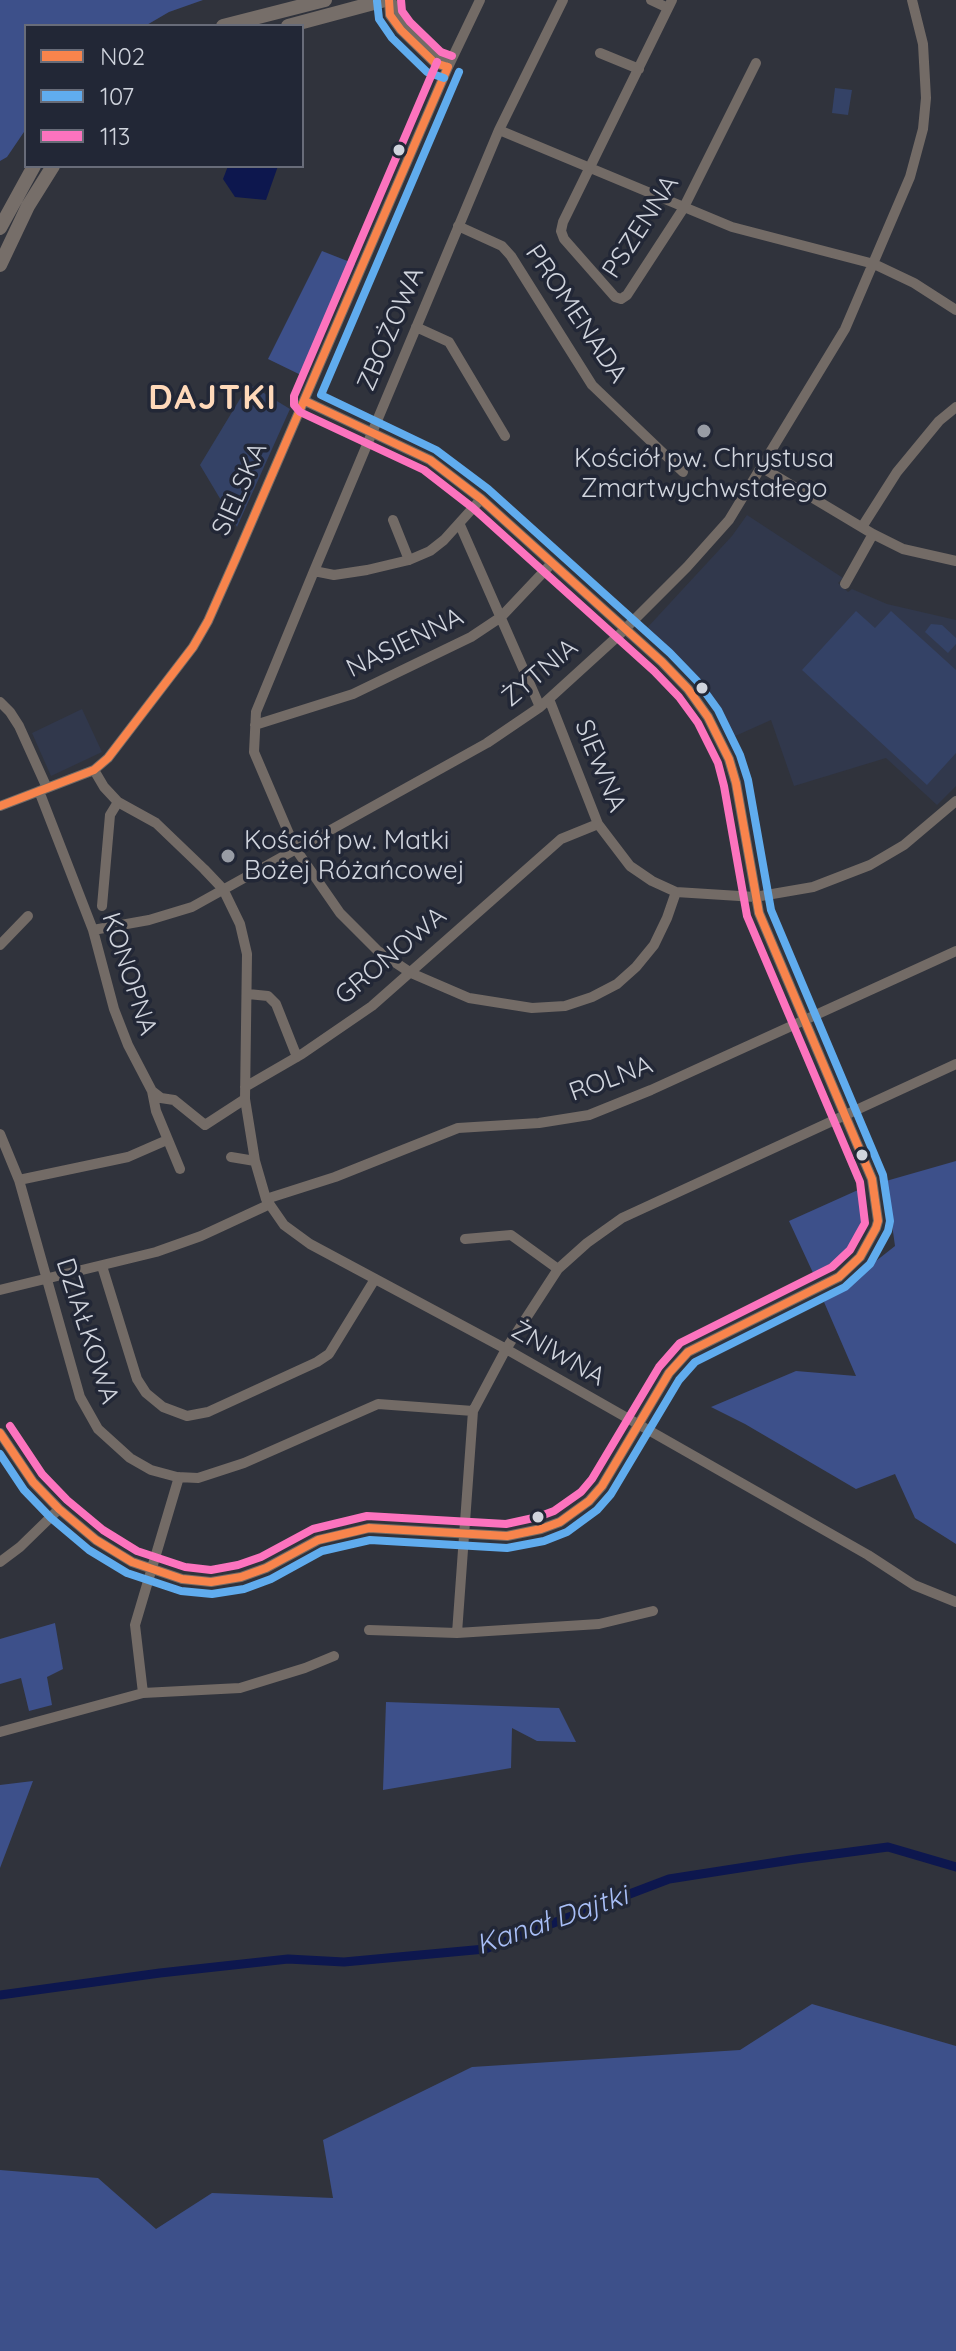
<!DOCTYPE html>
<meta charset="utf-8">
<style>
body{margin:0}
#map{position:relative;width:956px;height:2351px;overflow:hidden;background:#30333c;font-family:Quicksand,sans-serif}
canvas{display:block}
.legend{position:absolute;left:24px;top:24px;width:280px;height:144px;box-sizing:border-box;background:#222736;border:2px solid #686c79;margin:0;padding:10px 14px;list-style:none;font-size:24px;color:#d0d4dd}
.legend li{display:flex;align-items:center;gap:16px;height:40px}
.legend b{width:40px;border:2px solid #686c79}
</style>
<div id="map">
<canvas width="956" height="2351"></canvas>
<ul class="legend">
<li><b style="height:10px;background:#f8844c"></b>N02</li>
<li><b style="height:10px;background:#60acee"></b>107</li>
<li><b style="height:10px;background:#fc73be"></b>113</li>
</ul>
</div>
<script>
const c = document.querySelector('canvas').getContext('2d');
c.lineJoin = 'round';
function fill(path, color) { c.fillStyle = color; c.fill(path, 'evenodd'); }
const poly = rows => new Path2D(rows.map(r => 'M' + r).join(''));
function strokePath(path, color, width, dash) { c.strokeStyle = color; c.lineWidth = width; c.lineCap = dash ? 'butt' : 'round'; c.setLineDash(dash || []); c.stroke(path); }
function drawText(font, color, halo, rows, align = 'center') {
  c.font = font + ' Quicksand,sans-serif'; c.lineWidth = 7; c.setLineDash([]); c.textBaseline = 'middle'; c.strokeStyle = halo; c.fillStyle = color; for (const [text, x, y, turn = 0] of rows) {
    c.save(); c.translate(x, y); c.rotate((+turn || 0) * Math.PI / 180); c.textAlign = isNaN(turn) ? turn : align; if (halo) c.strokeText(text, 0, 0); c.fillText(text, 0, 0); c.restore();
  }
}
const built = poly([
 [747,515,843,578,838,583,848,592,852,589,887,604,956,620,956,786,937,805,886,758,794,786,771,720,733,737,713,698,685,666,646,629,732,536],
 [82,709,102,752,51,776,32,733]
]);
const green = poly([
 [835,88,852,90,848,115,832,113],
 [249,384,290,409,237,527,200,465],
 [856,611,875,628,891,611,956,670,956,753,927,785,802,670],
 [931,624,942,625,956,638,956,644,948,653,925,632]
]);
const forest = poly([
 [0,0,203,0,169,12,145,26,26,26,26,129,7,157,0,161],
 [322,251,355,264,305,377,268,359],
 [956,1161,956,1544,915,1518,895,1474,856,1489,745,1424,711,1407,796,1371,856,1376,824,1302,895,1246,886,1181],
 [858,1190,864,1215,849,1250,814,1275,789,1221],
 [55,1623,63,1669,47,1677,52,1705,29,1711,21,1678,0,1684,0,1639],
 [386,1702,559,1708,576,1742,537,1741,512,1728,511,1768,383,1790],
 [33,1781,0,1868,0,1785],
 [812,2004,956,2046,956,2351,0,2351,0,2170,98,2178,156,2229,212,2193,333,2198,323,2140,472,2067,740,2050]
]);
const water = poly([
 [228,166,278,166,266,200,235,197,223,179]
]);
const canal = poly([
 [0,1995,160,1973,288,1959,344,1962,485,1949,669,1879,797,1859,888,1847,956,1867]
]);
const street = poly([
 [389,0,390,15,401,30,435,63,448,67],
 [390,0,410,27,439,55,448,67],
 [563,0,499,130,314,571,256,712,254,752,295,848,340,913,378,951,411,973,469,998,532,1008,565,1006,592,997,617,984,636,967,654,945,667,918,676,892],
 [651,0,668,8],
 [672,0,563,222,561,231,564,239,615,297,621,299,627,295,683,209,756,63],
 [600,53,639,69],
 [499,130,732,227,874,264,914,283,956,310],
 [458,226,502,246,511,256,592,385,683,472],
 [416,327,449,342,505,436],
 [761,467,873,534,903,549,956,561],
 [393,520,409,560],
 [460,525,540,707],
 [862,527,897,472,939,421,956,407],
 [314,571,334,575,367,570,409,560,430,551,444,540,481,499],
 [845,584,873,534],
 [549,699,598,824,630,866,652,881,676,892,755,897,813,887,870,865,904,845,956,801],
 [0,702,10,712,19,726,47,788],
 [255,725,353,694,471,637,501,617,552,563],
 [94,770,104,787,118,802,156,823,204,869,223,889,240,924,247,954,245,1099,255,1161,266,1199,284,1225,310,1244,506,1349,868,1555,914,1585,956,1602],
 [39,791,93,930,114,1009,128,1045,152,1091,156,1111,180,1169],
 [0,806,94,770,108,758,193,647,208,621,236,558,448,67,480,0],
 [102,906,110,815,118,802],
 [93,930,149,920,192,907,487,743,540,707,618,636,687,567,729,520,845,329,910,177,923,129,926,98,923,44,912,0],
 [0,945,28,916],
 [248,994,268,996,276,1004,297,1057],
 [245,1087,302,1054,372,1006,561,839,598,824],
 [152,1091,161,1098,174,1100,205,1125,245,1099],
 [0,1134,19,1180,80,1397,98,1429,130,1458,151,1470,177,1477,198,1478,244,1463,378,1404,473,1411],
 [231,1157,255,1161],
 [19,1180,128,1157,167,1140],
 [266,1199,335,1177,458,1128,539,1123,589,1115,651,1090,956,951],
 [465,1239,511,1235,558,1269],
 [102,1266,137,1379,146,1393,163,1407,187,1416,208,1412,317,1362,329,1354,375,1279],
 [0,1290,156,1252,201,1236,268,1205],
 [0,1433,33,1482,59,1509,96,1540,132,1562,182,1579,211,1582,241,1577,266,1568,318,1540,369,1528,507,1536,541,1529,560,1522,589,1501,602,1486,669,1373,688,1352,839,1277,860,1257,876,1228,878,1221,872,1179,759,913,736,783,729,759,708,717,688,689,662,662,481,499,430,460,305,401],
 [0,1562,20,1547,59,1509],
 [369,1630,457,1633,473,1411,506,1349,558,1269,587,1243,622,1218,956,1064],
 [457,1633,599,1624,653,1611],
 [143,1693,135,1625,179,1477],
 [0,1732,143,1693,240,1688,305,1668,334,1656]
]);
const secondary = poly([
 [223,26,325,0],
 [288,26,385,0],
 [0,228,34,166],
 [0,265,28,206,53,166]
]);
const bus1 = poly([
 [389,0,390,15,401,30,435,63,448,67],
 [0,806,94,770,108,758,193,647,208,621,236,558,448,67],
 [0,1433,33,1482,59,1509,96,1540,132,1562,182,1579,211,1582,241,1577,266,1568,318,1540,369,1528,507,1536,541,1529,560,1522,589,1501,602,1486,669,1373,688,1352,839,1277,860,1257,876,1228,878,1221,872,1179,759,913,736,783,729,759,708,717,688,689,662,662,481,499,430,460,305,401]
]);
const bus2 = poly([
 [377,1,379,19,392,38,427,72,444,78],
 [0,1454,24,1490,51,1518,89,1550,127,1573,181,1591,212,1594,244,1589,271,1579,322,1551,370,1540,507,1548,544,1541,567,1532,597,1510,611,1494,679,1380,695,1362,845,1287,870,1264,888,1231,890,1221,883,1175,771,910,748,780,740,755,718,710,697,681,670,653,488,489,436,450,321,395,459,72]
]);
const bus3 = poly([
 [401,0,402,11,410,22,441,52,452,56],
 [10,1426,42,1474,67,1500,103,1530,137,1551,185,1567,211,1570,238,1565,261,1557,313,1529,367,1516,506,1524,538,1517,554,1511,581,1492,592,1479,659,1367,680,1343,832,1267,850,1250,865,1223,860,1182,747,916,724,786,718,763,698,723,679,697,654,671,473,508,424,470,300,412,294,405,294,396,437,62]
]);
const markers = [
 [399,150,7,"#d0d4dd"],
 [704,431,8,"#989ca5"],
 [702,688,7,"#d0d4dd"],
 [228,856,8,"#989ca5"],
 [862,1155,7,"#d0d4dd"],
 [538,1517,7,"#d0d4dd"]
];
const streetNames = [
 ["PSZENNA",641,227,-57],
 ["PROMENADA",576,314,56],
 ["ZBOŻOWA",391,329,-67],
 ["SIELSKA",240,489,-66],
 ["NASIENNA",405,643,-26],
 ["ŻYTNIA",540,673,-40],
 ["SIEWNA",600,766,68],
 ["GRONOWA",391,956,-40],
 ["KONOPNA",129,974,72],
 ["ROLNA",611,1079,-20],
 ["DZIAŁKOWA",87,1331,72],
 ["ŻNIWNA",558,1354,30]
];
const poiNames = [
 ["Kościół pw. Chrystusa",704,459],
 ["Zmartwychwstałego",704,489],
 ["Kościół pw. Matki",244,841,"left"],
 ["Bożej Różańcowej",244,871,"left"]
];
const waterNames = [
 ["Kanał Dajtki",552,1921,-19]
];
const districtNames = [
 ["DAJTKI",213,399]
];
fill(built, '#31384c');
fill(green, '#344266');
fill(forest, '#3d508a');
fill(water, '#0d174e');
strokePath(canal, '#0d174e', 9);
strokePath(street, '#736b66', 10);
strokePath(secondary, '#766e69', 14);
strokePath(bus1, '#f8844c', 8);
strokePath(bus2, '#60acee', 8);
strokePath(bus3, '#fc73be', 8);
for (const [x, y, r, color] of markers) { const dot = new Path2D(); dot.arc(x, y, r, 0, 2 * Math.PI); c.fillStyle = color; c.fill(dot); strokePath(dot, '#222736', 3); }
drawText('26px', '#d0d4dd', '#222736', streetNames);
drawText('26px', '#d0d4dd', '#222736', poiNames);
drawText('italic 28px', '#a8bef6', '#222736', waterNames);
c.letterSpacing = '2px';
drawText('bold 34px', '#ffd9b9', '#222736', districtNames);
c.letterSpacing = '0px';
</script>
